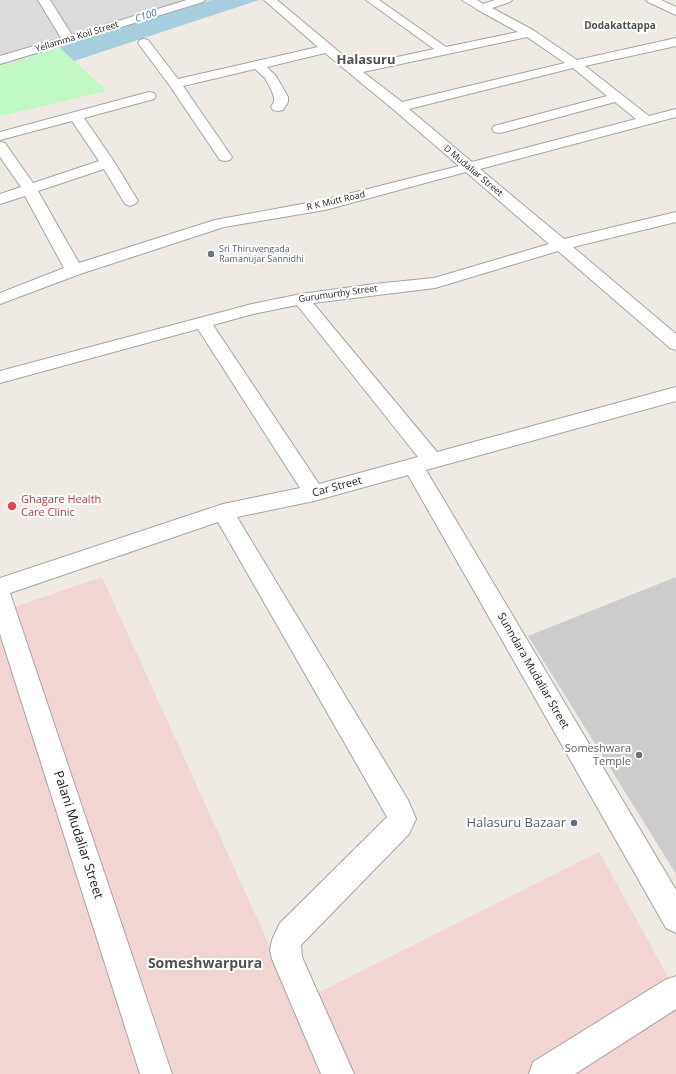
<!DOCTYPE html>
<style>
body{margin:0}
canvas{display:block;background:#efebe4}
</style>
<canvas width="676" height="1074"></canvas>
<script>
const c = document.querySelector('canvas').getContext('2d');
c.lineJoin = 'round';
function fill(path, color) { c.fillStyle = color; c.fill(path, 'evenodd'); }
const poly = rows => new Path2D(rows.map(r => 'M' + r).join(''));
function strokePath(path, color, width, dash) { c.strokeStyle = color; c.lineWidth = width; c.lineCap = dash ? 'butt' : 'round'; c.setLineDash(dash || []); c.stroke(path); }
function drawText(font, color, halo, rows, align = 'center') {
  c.font = font + ' "Open Sans",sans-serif'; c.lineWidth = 4; c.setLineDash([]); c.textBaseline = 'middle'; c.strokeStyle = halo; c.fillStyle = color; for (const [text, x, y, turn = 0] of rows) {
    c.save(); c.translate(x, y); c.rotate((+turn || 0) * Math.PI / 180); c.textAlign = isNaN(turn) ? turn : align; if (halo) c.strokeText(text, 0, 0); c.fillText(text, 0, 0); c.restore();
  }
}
const residential = poly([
 [0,0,213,0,0,66]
]);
const commercial = poly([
 [102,577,296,1004,599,852,676,991,676,1074,0,1074,0,612]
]);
const religious = poly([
 [676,577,676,874,528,636]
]);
const park = poly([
 [59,47,107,91,0,116,0,66]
]);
const water = poly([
 [213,0,259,0,74,61,59,47]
]);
const minor = poly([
 [38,0,50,0,72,35,187,0,205,0,203,2,0,64,0,56,61,38,38,0],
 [264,0,277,0,356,66,434,49,366,0,379,0,446,47,518,32,478,10,462,0,477,0,483,4,495,0,512,0,510,2,492,8,533,30,577,60,676,38,676,46,585,66,649,116,676,109,676,117,480,169,564,239,676,212,676,222,573,247,676,334,676,350,670,348,558,251,435,288,313,303,437,452,676,387,676,401,426,470,676,890,676,933,666,928,408,475,314,501,237,517,408,800,416,819,409,834,301,945,302,957,354,1074,321,1074,272,959,270,950,272,940,280,923,387,817,218,522,10,593,172,1074,140,1074,0,634,0,578,223,504,300,488,198,329,0,383,0,371,252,304,301,294,374,284,434,278,549,244,466,172,325,210,224,227,80,274,0,304,0,293,64,268,25,196,0,204,0,194,21,187,0,157,0,142,5,143,33,183,99,161,72,121,0,140,0,132,149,92,154,93,156,96,154,99,84,118,115,163,138,201,135,204,130,206,125,204,104,169,38,191,79,263,215,220,324,200,459,166,394,110,325,53,267,67,276,76,288,97,288,102,285,107,283,110,278,111,273,110,271,107,274,102,274,97,271,89,265,78,255,69,183,86,232,157,230,160,225,161,220,160,170,86,138,43,140,40,144,39,148,40,178,79,318,47,264,0],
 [527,37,565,63,402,102,363,72,527,37],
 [573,68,607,96,494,126,492,129,494,132,499,133,504,132,615,102,636,119,472,162,409,109,573,68],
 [297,305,418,457,319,484,213,325,253,314,297,305],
 [646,0,661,0,676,7,676,15,648,2,646,0],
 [676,976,676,1009,575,1074,529,1074,533,1062,665,980,676,976]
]);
const markers = [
 [211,254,4,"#6b7280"],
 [12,506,5,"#e0444e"],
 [639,755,4,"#6b7280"],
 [574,823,4,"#5c6f8a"]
];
const farStreetnames = [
 ["Yellamma Koil Street",77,37,-17],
 ["D Mudaliar Street",473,171,40],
 ["R K Mutt Road",336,201,-13],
 ["Gurumurthy Street",338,294,-8]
];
const farWorshipnames = [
 ["Sri Thiruvengada",219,249],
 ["Ramanujar Sannidhi",219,259]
];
const farWaternames = [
 ["C100",146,16,-18]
];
const farNeighbourhoodnames = [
 ["Dodakattappa",620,26]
];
const streetNames = [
 ["Car Street",337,487,-15],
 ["Sunndara Mudaliar Street",533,671,60]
];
const healthNames = [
 ["Ghagare Health",21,500],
 ["Care Clinic",21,513]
];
const worshipNames = [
 ["Someshwara",631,749],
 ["Temple",631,762]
];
const farDistrictnames = [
 ["Halasuru",366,60]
];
const nearServicenames = [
 ["Halasuru Bazaar",566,823]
];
const nearStreetnames = [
 ["Palani Mudaliar Street",78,835,72]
];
const nearNeighbourhoodnames = [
 ["Someshwarpura",205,964]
];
fill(residential, '#dcdbdb');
fill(commercial, '#f0d5d3');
fill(religious, '#ccc');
fill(park, '#c1f9c6');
fill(water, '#a5cfdc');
strokePath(minor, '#a5a5a5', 2);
fill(minor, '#fff');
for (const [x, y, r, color] of markers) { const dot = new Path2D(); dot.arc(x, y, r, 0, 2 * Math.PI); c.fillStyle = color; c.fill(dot); strokePath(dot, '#fff', 1.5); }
drawText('9px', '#1e1e1e', '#fff', farStreetnames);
drawText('9px', '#5b616d', '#fff', farWorshipnames, 'left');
drawText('italic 10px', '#4876a5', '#fff', farWaternames);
drawText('bold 10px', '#515151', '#fff', farNeighbourhoodnames);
drawText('11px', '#1e1e1e', '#fff', streetNames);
drawText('11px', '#be3a42', '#fff', healthNames, 'left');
drawText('11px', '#5b616d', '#fff', worshipNames, 'right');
drawText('bold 13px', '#515151', '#fff', farDistrictnames);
drawText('13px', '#4e5e75', '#fff', nearServicenames, 'right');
drawText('13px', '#1e1e1e', '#fff', nearStreetnames);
drawText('bold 14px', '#515151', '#fff', nearNeighbourhoodnames);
</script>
